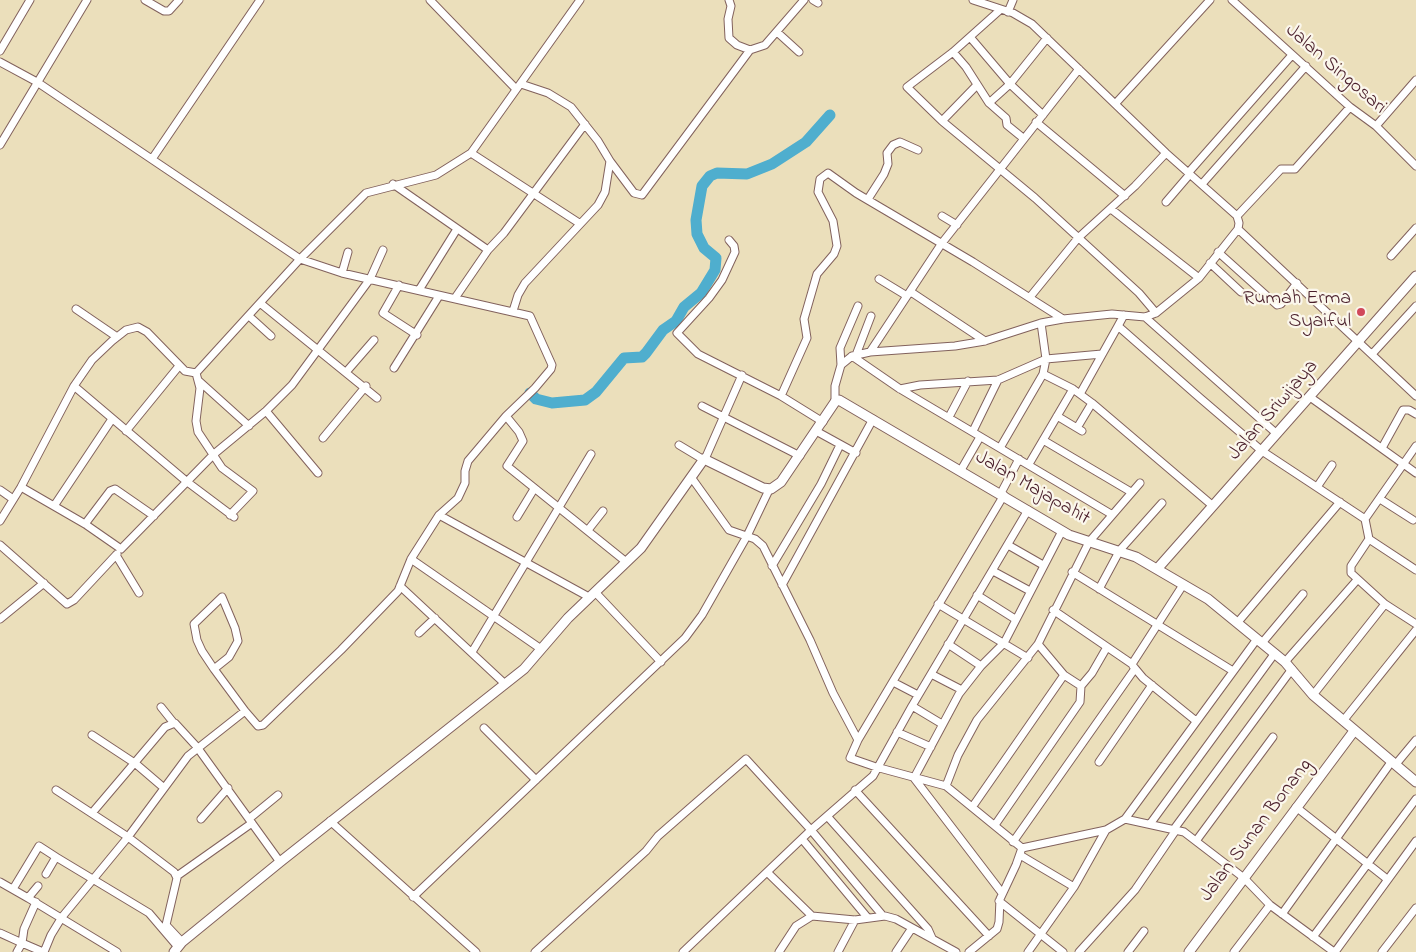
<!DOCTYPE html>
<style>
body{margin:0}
canvas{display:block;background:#ebdfbb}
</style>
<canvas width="1416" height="952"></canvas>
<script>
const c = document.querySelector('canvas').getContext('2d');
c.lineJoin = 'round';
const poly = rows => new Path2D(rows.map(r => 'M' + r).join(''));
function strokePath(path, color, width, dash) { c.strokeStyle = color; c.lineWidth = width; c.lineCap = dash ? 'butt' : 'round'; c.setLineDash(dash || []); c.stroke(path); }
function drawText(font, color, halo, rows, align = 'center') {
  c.font = font + ' "Indie Flower",sans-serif'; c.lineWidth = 4.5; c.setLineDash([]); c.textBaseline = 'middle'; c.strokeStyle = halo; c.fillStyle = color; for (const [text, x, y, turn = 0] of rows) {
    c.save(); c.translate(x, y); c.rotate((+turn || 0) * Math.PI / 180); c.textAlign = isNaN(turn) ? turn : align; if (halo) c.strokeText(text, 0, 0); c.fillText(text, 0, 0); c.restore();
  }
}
const river = poly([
 [530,393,536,399,552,403,585,400,596,392,624,358,642,357,646,353,663,330,676,321,684,307,701,293,715,270,716,258,704,248,697,234,696,220,702,186,710,176,717,173,747,174,772,164,806,142,830,115]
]);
const minor = poly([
 [145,0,164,11,169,11,179,0],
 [430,0,516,89],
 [729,0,731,6,728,19,729,38,737,45,750,50],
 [813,0,818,3],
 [973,0,1013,13,1032,24,1166,153,1237,216,1239,223,1238,229,1416,396],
 [1232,0,1350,107,1376,126,1416,166],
 [1000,10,953,52,907,87,942,121,1035,198,1139,293,1156,313],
 [1008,12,1013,0],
 [777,32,799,52],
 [970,37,1010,84,1043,115],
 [0,51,30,0],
 [953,52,966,67,989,103,1010,84,1047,38],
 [0,62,37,82,300,259,342,273,530,316,552,365,551,369,535,388,506,416,519,432,523,441,507,466,625,561],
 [989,103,1006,118,1007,125,1023,138],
 [1116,103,1210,0],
 [942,121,977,85],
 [1036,122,1125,196],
 [1376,126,1416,80],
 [0,145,87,0],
 [471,153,579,223],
 [152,159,260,0],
 [610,161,634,193,642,195,750,50,765,45,804,0],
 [1189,172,1292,55],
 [393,184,488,250],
 [1202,184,1306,66],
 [868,199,884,174,888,164,887,153,893,145,900,142,918,150],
 [1166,202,1190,174],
 [1111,209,1199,278],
 [942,216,957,225],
 [1237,216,1281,169,1295,169,1350,107],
 [729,240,734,246,735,252,722,280,709,298,677,333,698,354,781,396,823,422],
 [1218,252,1277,305,1281,304,1297,283],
 [1391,256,1416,228],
 [1210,263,1241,292],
 [342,273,348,252],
 [879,279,907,296],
 [399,285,383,313,417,335],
 [419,290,457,229],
 [911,292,985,341],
 [1030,297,1078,238,1135,186,1166,153],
 [455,298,488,250,504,233,585,124],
 [260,303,377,398],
 [76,309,117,337],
 [513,311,518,295,525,283,598,205,605,192,610,161,598,141,571,107,548,93,521,84],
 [1124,315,1118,326,1200,398,1262,451,1365,519,1369,539],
 [249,316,271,336],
 [1145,317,1277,434],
 [1041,323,1046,359,1043,374,1073,389,1092,403,1213,506],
 [870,352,955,346,985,341,1041,323,1063,319,1112,314,1145,317,1156,313,1199,278,1238,229],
 [1373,353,1416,306],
 [856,355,871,316],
 [852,356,870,352,942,243,1079,69],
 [841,365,852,356,900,389,1111,514],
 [394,368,439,296],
 [347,371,374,340],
 [196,373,200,388,196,421,198,432,222,468,253,491,230,515],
 [199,381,249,426],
 [74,386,186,481,234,517],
 [900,389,920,385,998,380,1046,359,1102,354],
 [1080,394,1118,326],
 [781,396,807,338,804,319,817,274,834,254,837,246,833,221,818,192,820,179,828,173,856,193,973,262,1063,319],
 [1310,397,1416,473],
 [835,402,835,386,841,365,840,348,858,306],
 [702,406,800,456],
 [266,411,318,473],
 [506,416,468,461,465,471,465,483,458,498,439,515,589,597],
 [1057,416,1082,431],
 [949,417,968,381],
 [1077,428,1092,403],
 [126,431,179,366],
 [816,431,856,453],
 [973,431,998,380],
 [323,438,366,386],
 [1043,440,1131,492],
 [679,445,704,460],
 [1000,448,1043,374],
 [1382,448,1403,410,1409,410,1416,414],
 [705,459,742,375],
 [1029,464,1073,389],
 [961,470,980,437],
 [691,477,729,530,755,539,763,546,810,640,833,693,858,740,850,758,876,767,946,786,1022,848,1016,865,1000,899,999,922,997,929,969,952],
 [21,487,85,524,121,549,214,454,266,411,292,385,370,279,383,250],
 [1317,487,1332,465],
 [0,490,13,499],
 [1001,493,1019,459],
 [1380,499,1413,520],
 [54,506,112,419],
 [517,517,534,489],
 [1365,519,1416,446],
 [0,521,21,487,74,386,92,360,112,341,126,330,138,327,147,332,185,371,196,373,300,259,366,193,436,175,471,153,580,0],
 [85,524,110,491,115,489,154,516],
 [588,530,603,511],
 [1369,539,1351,566,1351,573,1385,604,1416,624],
 [1369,539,1416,570],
 [0,545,67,604,74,600,116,555],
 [1008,545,1043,565],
 [117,554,116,555,139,593],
 [411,559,439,515],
 [772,566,821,484,840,445],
 [993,571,1030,591],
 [1072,572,1233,671],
 [782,585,873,419],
 [400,586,504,683],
 [1099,589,1120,550,1162,503],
 [595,592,661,662],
 [977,595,1015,619],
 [938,604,1028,658],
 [1053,610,1132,664,1183,585],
 [0,619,44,583],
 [1238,622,1340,502],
 [419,633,435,618],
 [1262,643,1303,594],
 [948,644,981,666],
 [472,652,591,454],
 [1285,662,1357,580],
 [1133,666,1143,678,1196,721],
 [214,669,229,657,238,641,235,628,222,597,194,624,197,640,202,651,214,669,245,711,258,726,263,725,341,650,398,591,411,559,541,649],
 [931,674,962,690],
 [893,682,918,695],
 [1081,686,1092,673,1107,647],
 [1313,695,1385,604],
 [912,706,942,724],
 [161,707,173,722],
 [1343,721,1416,630],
 [484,728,536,780],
 [897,732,931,747],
 [92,735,136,764,164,788],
 [858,740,1004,495],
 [1099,762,1152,685],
 [1396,764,1416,740],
 [946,786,958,755,977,720,1038,644,1089,542,1140,483],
 [56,790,128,837,174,872,177,878,166,925,182,942],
 [855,790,989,936],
 [973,806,1064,675],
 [1296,807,1387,879],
 [92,813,165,727,175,723,197,747,280,862],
 [827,816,928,929,932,938],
 [250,818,278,795],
 [201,819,228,788],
 [1125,819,1184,832,1244,878,1270,905,1334,952],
 [330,821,476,952],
 [1150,824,1275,653],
 [995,825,1080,702,1081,686,1064,675,1038,644],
 [1174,829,1292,669],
 [802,839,867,917],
 [1196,841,1273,737],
 [1013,842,1134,670],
 [1022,848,1106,830,1125,819,1257,639],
 [1020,855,1074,887],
 [767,872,812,916],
 [46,874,56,857,149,913,178,947],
 [177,876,252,823],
 [0,882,28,898],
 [38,886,28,898,117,952],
 [13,889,39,846,56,857],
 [1002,893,914,778,959,694,981,666,1004,643,1062,531],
 [413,897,685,638,702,615,747,536,769,490],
 [999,901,1063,952],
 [1282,914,1392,761],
 [0,933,22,943,24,929,36,902],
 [1313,937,1416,799],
 [17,952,22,943,43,952],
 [44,952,51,935,62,917,128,837,188,756,245,711],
 [535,952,646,851,658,836,746,759,811,830,883,916],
 [683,952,811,830,873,776,912,706,1028,510],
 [779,952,796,926,812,916,855,920,885,916,896,919,956,952],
 [838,952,855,920],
 [896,952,912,928],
 [1028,952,1074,887,1106,830],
 [1079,952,1135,890,1176,830],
 [1128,952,1144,931],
 [1234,952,1270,905],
 [1335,952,1416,841],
 [1382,952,1416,908]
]);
const tertiary = poly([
 [1158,568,1416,276],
 [174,952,182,942,280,862,524,669,568,618,641,548,704,459,763,488,771,489,781,482,835,402,839,400,1069,535,1136,557,1208,599,1285,662,1313,695,1416,782],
 [1189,952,1354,731]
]);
const markers = [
 [1361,312,5,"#d1495b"]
];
const streetNames = [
 ["Jalan Singosari",1335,70,41],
 ["Jalan Sriwijaya",1274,411,-49],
 ["Jalan Majapahit",1032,489,30],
 ["Jalan Sunan Bonang",1257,831,-53]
];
const poiNames = [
 ["Rumah Erma",1351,300],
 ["Syaiful",1351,323]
];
strokePath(river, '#4faece', 11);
strokePath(minor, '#82625d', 9);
strokePath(tertiary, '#82625d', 11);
strokePath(minor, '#fff', 7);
strokePath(tertiary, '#fff', 9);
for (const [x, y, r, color] of markers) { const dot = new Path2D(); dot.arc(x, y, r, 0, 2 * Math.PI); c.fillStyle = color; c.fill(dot); strokePath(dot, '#fbf7ec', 2); }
drawText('20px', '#4a1f2b', '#fbf7ec', streetNames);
drawText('20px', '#4a1f2b', '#fbf7ec', poiNames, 'right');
</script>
